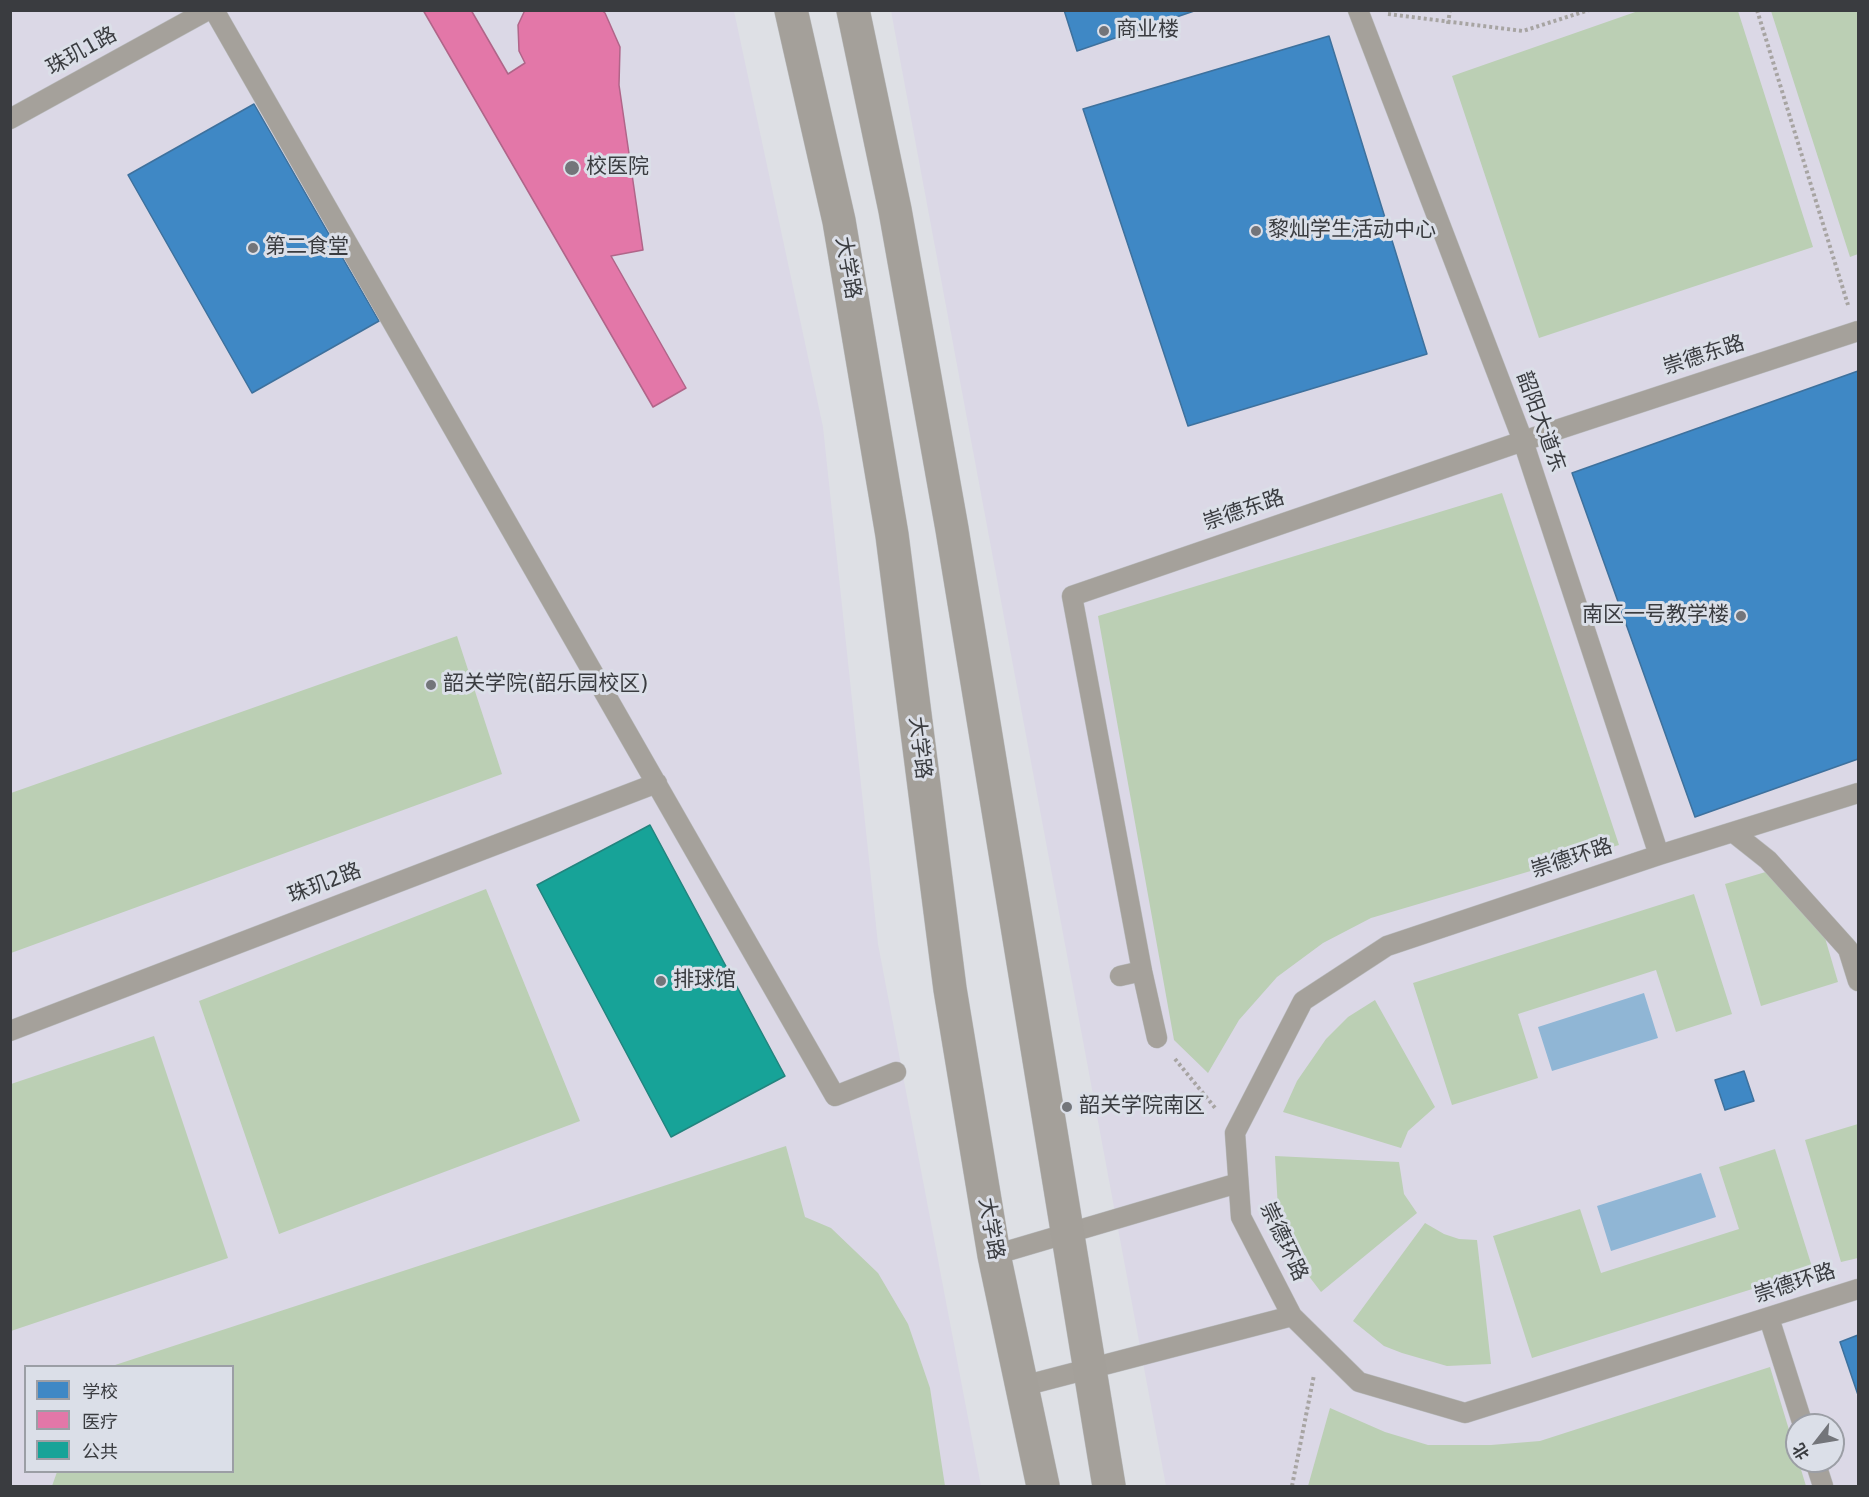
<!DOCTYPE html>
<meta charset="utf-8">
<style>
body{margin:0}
#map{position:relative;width:1869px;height:1497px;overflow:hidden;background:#dee0e5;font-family:"DejaVu Sans","Noto Sans SC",sans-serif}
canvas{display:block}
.frame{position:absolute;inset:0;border:12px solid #3a3c40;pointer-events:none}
.legend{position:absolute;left:24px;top:1365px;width:210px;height:108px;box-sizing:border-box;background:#dbdfe8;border:2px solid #9b9ea5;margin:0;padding:8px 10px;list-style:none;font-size:18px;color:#3a3c40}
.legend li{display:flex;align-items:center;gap:12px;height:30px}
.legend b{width:30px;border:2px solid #9b9ea5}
.north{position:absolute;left:1785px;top:1413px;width:60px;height:60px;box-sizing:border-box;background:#dbdfe8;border:2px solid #9b9ea5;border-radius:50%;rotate:239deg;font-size:16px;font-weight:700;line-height:24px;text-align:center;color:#3a3c40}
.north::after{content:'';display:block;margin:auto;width:21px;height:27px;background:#73757a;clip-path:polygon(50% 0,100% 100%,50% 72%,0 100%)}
</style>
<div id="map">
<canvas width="1869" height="1497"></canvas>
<div class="frame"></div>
<ul class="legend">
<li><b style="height:16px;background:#3f88c5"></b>学校</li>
<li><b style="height:16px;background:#e377a8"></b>医疗</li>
<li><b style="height:16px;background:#17a398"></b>公共</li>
</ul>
<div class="north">北</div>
</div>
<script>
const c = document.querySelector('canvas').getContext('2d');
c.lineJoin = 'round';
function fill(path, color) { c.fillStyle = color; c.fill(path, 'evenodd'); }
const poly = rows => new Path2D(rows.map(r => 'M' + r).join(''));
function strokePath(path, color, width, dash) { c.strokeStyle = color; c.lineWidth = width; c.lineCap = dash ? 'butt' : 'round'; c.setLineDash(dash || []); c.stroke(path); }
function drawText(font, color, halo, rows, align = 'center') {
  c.font = font + ' "DejaVu Sans","Noto Sans SC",sans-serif'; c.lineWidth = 6; c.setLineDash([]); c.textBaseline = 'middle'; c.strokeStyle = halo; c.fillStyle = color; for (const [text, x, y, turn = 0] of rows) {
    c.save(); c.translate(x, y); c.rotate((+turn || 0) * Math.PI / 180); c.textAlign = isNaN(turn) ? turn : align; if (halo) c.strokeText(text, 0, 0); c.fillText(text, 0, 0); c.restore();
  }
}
const education = poly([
 [10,11,734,11,823,427,878,944,981,1486,11,1486],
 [26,1366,232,1366,232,1472,26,1472],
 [891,11,1858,11,1858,1486,1166,1486],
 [1797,1425,1833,1425,1833,1461,1797,1461]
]);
const green = poly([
 [1641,10,1738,11,1813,247,1539,338,1452,76],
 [1771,11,1858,11,1858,254,1850,257],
 [1502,493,1619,845,1371,918,1323,943,1277,977,1239,1020,1208,1073,1174,1040,1098,616],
 [457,636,502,774,11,953,11,793],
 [1769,871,1823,931,1838,982,1761,1006,1725,884],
 [486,889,580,1121,279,1234,199,1001],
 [1694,894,1732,1014,1676,1032,1656,970,1518,1014,1538,1078,1452,1105,1413,983],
 [1375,1000,1435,1107,1408,1131,1401,1148,1283,1112,1297,1081,1326,1039,1348,1017],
 [154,1036,228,1258,11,1331,11,1084],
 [1858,1124,1858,1258,1841,1262,1805,1140],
 [786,1146,805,1217,831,1228,878,1273,908,1324,930,1388,945,1486,52,1486,57,1472,232,1472,232,1366,112,1366],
 [1775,1149,1813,1270,1532,1358,1493,1236,1580,1209,1601,1273,1739,1229,1719,1167],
 [1275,1156,1399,1162,1404,1194,1417,1213,1321,1292,1298,1262,1287,1237,1278,1209],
 [1425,1223,1444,1234,1459,1239,1477,1240,1491,1364,1447,1366,1402,1353,1384,1346,1353,1321],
 [1770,1367,1806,1486,1308,1486,1330,1408,1385,1432,1428,1445,1491,1445,1540,1441]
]);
const water = poly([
 [1644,993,1658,1038,1552,1071,1538,1027],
 [1701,1173,1716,1217,1611,1251,1597,1206]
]);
const schools = poly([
 [1064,10,1197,10,1077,51,1064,10],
 [1329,36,1427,354,1188,426,1083,109,1329,36],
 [254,104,379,321,252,393,128,175,254,104],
 [1858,371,1858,759,1695,817,1572,473,1858,371],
 [1744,1071,1754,1101,1725,1110,1715,1080,1744,1071],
 [1858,1335,1858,1395,1840,1342,1858,1335]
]);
const health = poly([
 [423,10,471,10,508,74,525,63,519,51,518,25,525,10,601,10,605,13,620,47,619,85,643,250,611,256,686,388,653,407,423,10]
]);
const public = poly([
 [650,825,785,1076,671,1137,537,885,650,825]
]);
const path = poly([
 [1757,10,1848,305],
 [1388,14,1523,31,1589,10],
 [1448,24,1450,10],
 [1175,1059,1216,1109],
 [1292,1486,1314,1375]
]);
const service = poly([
 [214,10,835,1096,896,1072],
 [1358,10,1523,441,1659,855],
 [10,119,208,10],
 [1858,793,1659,855,1387,946,1303,1001,1235,1133,1241,1217,1292,1316,1359,1382,1465,1413,1858,1289],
 [1734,833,1768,860,1848,949,1858,981],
 [1120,976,1142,971],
 [10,1031,657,783],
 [1157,1038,1142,971,1072,596,1523,441,1858,331],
 [994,1255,1238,1183],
 [1769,1318,1803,1425],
 [1023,1386,1292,1316],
 [1815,1461,1823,1486]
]);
const secondary = poly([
 [791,10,839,221,892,535,950,989,994,1255,1043,1486],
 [853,10,895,210,952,529,1109,1486]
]);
const markers = [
 [1104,31,6,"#73757a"],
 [572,168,8,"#73757a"],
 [1256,231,6,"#73757a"],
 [253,248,6,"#73757a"],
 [1741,616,6,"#73757a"],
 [431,685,6,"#73757a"],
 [661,981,6,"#73757a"],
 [1067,1107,6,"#73757a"]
];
const poiNames = [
 ["商业楼",1116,31],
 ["校医院",586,168],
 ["黎灿学生活动中心",1268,231],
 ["第二食堂",265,248],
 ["南区一号教学楼",1729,616,"right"],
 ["韶关学院(韶乐园校区)",443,685],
 ["排球馆",673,981],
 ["韶关学院南区",1079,1107]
];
const streetNames = [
 ["珠玑1路",82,52,-29],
 ["大学路",847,268,80],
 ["崇德东路",1704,356,-18],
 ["韶阳大道东",1540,422,70],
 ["崇德东路",1244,511,-19],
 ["大学路",919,748,83],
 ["崇德环路",1572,859,-18],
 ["珠玑2路",325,884,-21],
 ["大学路",990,1229,80],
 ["崇德环路",1283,1242,65],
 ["崇德环路",1795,1284,-18]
];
fill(education, '#dbd8e6');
fill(green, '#bbcfb4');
fill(water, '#90b6d5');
fill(schools, '#3f88c5');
strokePath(schools, '#3e719d', 1.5);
fill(health, '#e377a8');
strokePath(health, '#b06589', 1.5);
fill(public, '#17a398');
strokePath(public, '#22847e', 1.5);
strokePath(service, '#bbbdc0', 21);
strokePath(secondary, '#bbbdc0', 34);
strokePath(path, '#a7a4a2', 4, [3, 3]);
strokePath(service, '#a5a19b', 20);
strokePath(secondary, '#a4a09a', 33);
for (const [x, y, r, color] of markers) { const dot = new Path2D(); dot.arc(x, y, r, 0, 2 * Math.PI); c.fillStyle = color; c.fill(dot); strokePath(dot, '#dbdfe8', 2); }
drawText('21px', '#3a3c40', '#dbdfe8', poiNames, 'left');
drawText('21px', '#3a3c40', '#dbdfe8', streetNames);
</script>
